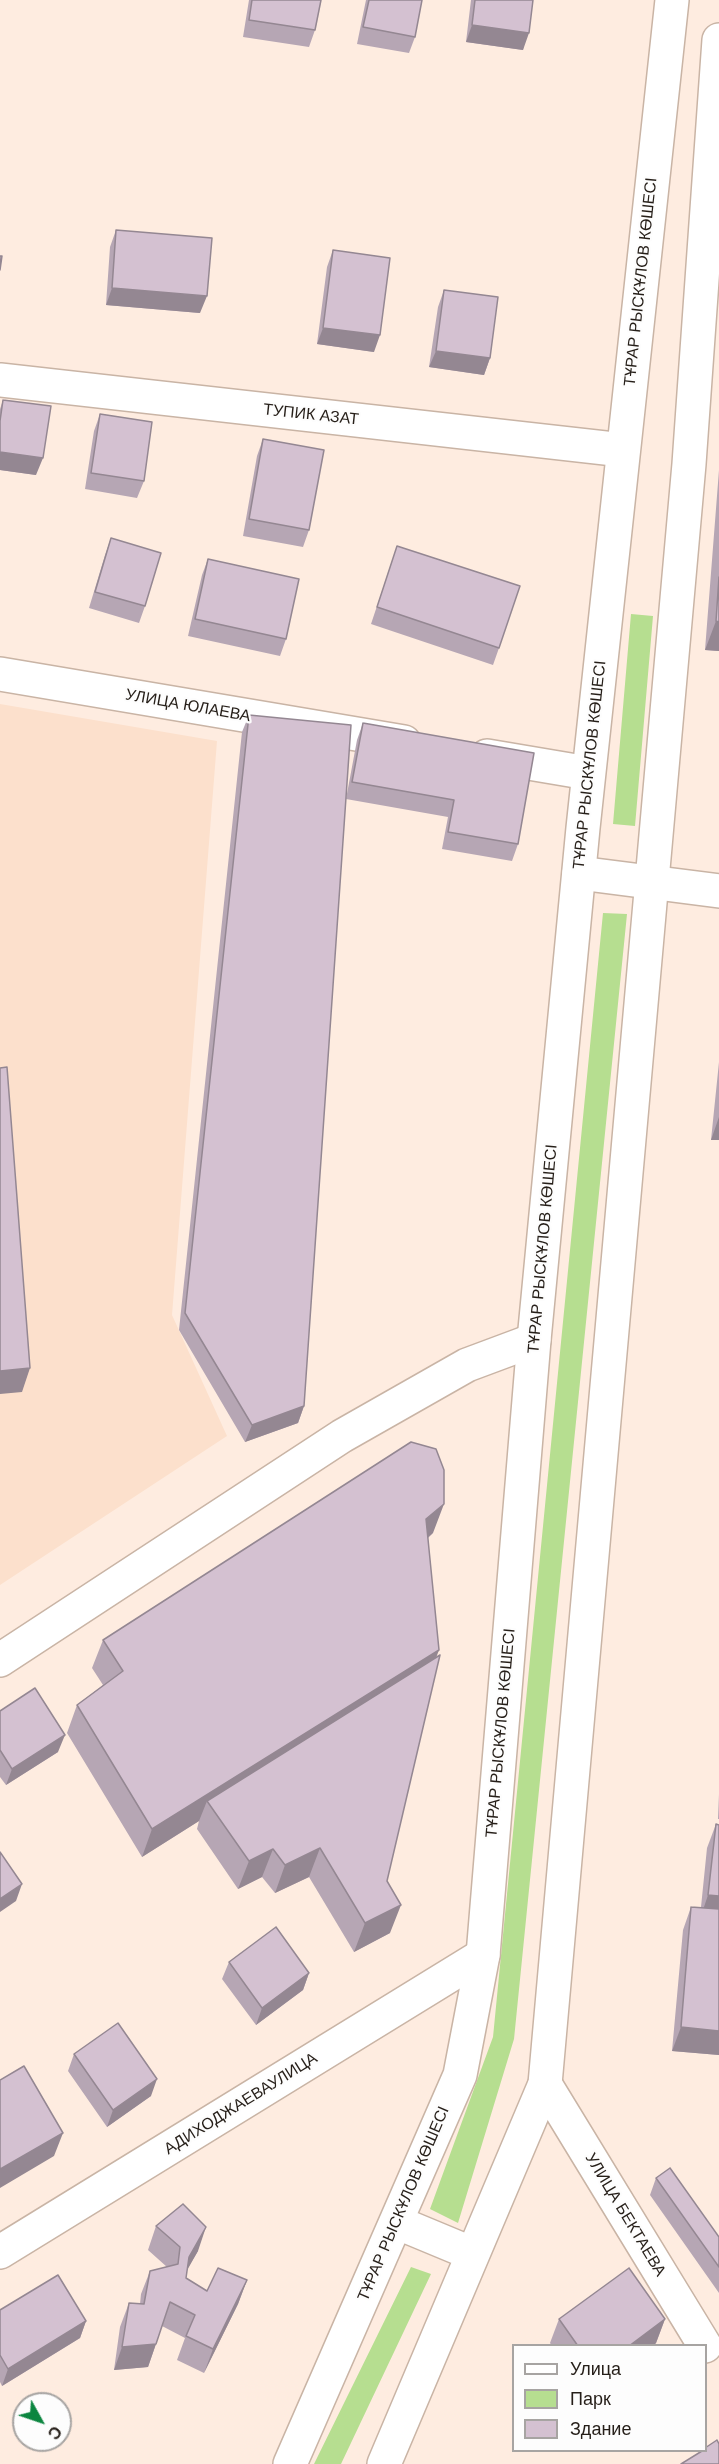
<!DOCTYPE html>
<meta charset="utf-8">
<style>
body{margin:0}
#map{position:relative;width:719px;height:2464px;overflow:hidden;background:#feece0;font-family:Helvetica,sans-serif}
canvas{display:block}
.legend{position:absolute;left:512px;top:2344px;width:195px;height:108px;box-sizing:border-box;background:#fdfdfd;border:2px solid #a7a4a2;margin:0;padding:8px 10px;list-style:none;font-size:18px;color:#261f19}
.legend li{display:flex;align-items:center;gap:12px;height:30px}
.legend b{width:30px;border:2px solid #a7a4a2}
.north{position:absolute;left:12px;top:2392px;width:60px;height:60px;box-sizing:border-box;background:#fdfdfd;border:2px solid #a7a4a2;border-radius:50%;rotate:130deg;font-size:16px;font-weight:700;line-height:24px;text-align:center;color:#261f19}
.north::after{content:'';display:block;margin:auto;width:21px;height:27px;background:#0c8640;clip-path:polygon(50% 0,100% 100%,50% 72%,0 100%)}
</style>
<div id="map">
<canvas width="719" height="2464"></canvas>
<ul class="legend">
<li><b style="height:8px;background:#fff"></b>Улица</li>
<li><b style="height:16px;background:#b6de90"></b>Парк</li>
<li><b style="height:16px;background:#d4c1d1"></b>Здание</li>
</ul>
<div class="north">С</div>
</div>
<script>
const c = document.querySelector('canvas').getContext('2d');
c.lineJoin = 'round';
function fill(path, color) { c.fillStyle = color; c.fill(path, 'evenodd'); }
const poly = rows => new Path2D(rows.map(r => 'M' + r).join(''));
function strokePath(path, color, width, dash) { c.strokeStyle = color; c.lineWidth = width; c.lineCap = dash ? 'butt' : 'round'; c.setLineDash(dash || []); c.stroke(path); }
function drawText(font, color, halo, rows, align = 'center') {
  c.font = font + ' Helvetica,sans-serif'; c.lineWidth = 4.5; c.setLineDash([]); c.textBaseline = 'middle'; c.strokeStyle = halo; c.fillStyle = color; for (const [text, x, y, turn = 0] of rows) {
    c.save(); c.translate(x, y); c.rotate((+turn || 0) * Math.PI / 180); c.textAlign = isNaN(turn) ? turn : align; if (halo) c.strokeText(text, 0, 0); c.fillText(text, 0, 0); c.restore();
  }
}
const built = poly([
 [0,704,217,741,172,1315,227,1436,0,1585]
]);
const green = poly([
 [631,614,653,616,635,826,613,824],
 [603,913,627,914,514,2039,458,2223,430,2209,493,2037],
 [411,2267,431,2274,341,2464,314,2464]
]);
const minor = poly([
 [0,380,623,450],
 [0,674,404,742],
 [487,756,588,773],
 [0,1660,342,1436,467,1365,534,1340],
 [545,2084,705,2346],
 [0,2252,483,1955]
]);
const tertiary = poly([
 [579,873,719,891]
]);
const primary = poly([
 [396,2222,473,2254],
 [290,2464,460,2075,483,1955,534,1340,583,828,672,0],
 [384,2464,545,2084,689,464,719,40]
]);
const wall = poly([
 [249,0,321,0,315,30,309,47,243,37],
 [366,0,422,0,415,37,409,53,357,44],
 [471,0,533,0,523,50,466,42],
 [116,230,200,313,106,305,110,247],
 [333,250,374,352,317,344,327,267],
 [444,290,490,358,484,375,429,367,438,307],
 [3,400,36,475,0,470,0,409],
 [100,414,144,481,137,498,85,489,94,431],
 [263,439,309,530,303,547,243,536,257,456],
 [719,470,719,651,705,650],
 [111,538,145,606,139,623,89,608,105,555],
 [397,546,499,648,493,665,371,624],
 [208,559,286,639,280,656,188,636,202,575],
 [249,715,304,1406,298,1423,245,1442,179,1330,242,732],
 [363,723,518,844,512,861,442,849,448,817,346,799,357,740],
 [719,1062,719,1140,711,1140],
 [433,1533,428,1538,436,1658,387,1881,390,1933,354,1952,309,1877,275,1893,262,1877,238,1889,197,1829,199,1821,142,1857,67,1733,77,1705,103,1685,92,1668,103,1640],
 [0,1711,58,1752,6,1785,0,1777],
 [719,1794,719,1819,718,1819],
 [716,1824,719,2055,672,2051,683,1930,691,1907,701,1907,707,1848],
 [229,1962,309,1973,303,1990,256,2025,222,1979],
 [74,2054,151,2096,107,2127,68,2071],
 [656,2178,719,2237,719,2293,650,2195],
 [156,2226,198,2251,187,2269,186,2278,207,2291,247,2280,238,2304,204,2373,177,2360,185,2338,162,2326,148,2367,114,2370,120,2327,129,2303,140,2304,141,2294,150,2271,167,2267,148,2250],
 [0,2310,86,2321,80,2338,2,2386,0,2382],
 [559,2319,665,2319,656,2343,653,2346,552,2346,550,2343]
]);
const shadedWall = poly([
 [472,25,529,33,523,50,466,42],
 [112,288,207,296,200,313,106,305],
 [323,328,380,335,374,352,317,344],
 [436,351,490,358,484,375,429,367],
 [0,452,43,458,36,475,0,470],
 [716,621,719,622,719,651,705,650],
 [719,1117,719,1140,711,1140],
 [30,1368,22,1392,0,1394,0,1371],
 [304,1406,298,1423,245,1442,252,1425],
 [444,1504,433,1533,416,1547,426,1519],
 [439,1650,428,1679,207,1801,199,1821,142,1857,152,1829],
 [65,1735,58,1752,6,1785,12,1769],
 [320,1848,309,1877,275,1893,285,1865],
 [273,1849,262,1877,238,1889,249,1861],
 [22,1884,16,1901,0,1912,0,1899],
 [708,1895,719,1896,719,1921,700,1919],
 [401,1905,390,1933,354,1952,365,1923],
 [309,1973,303,1990,256,2025,262,2008],
 [681,2027,719,2031,719,2055,672,2051],
 [157,2079,151,2096,107,2127,113,2110],
 [63,2133,54,2156,0,2188,0,2169],
 [206,2227,198,2251,181,2281,189,2257],
 [247,2280,238,2304,204,2373,213,2349],
 [665,2319,656,2343,653,2346,629,2346],
 [86,2321,80,2338,2,2386,8,2369],
 [156,2344,148,2367,114,2370,122,2347]
]);
const building = poly([
 [252,0,321,0,315,30,249,20,252,0],
 [369,0,422,0,415,37,363,27,369,0],
 [475,0,533,0,529,33,472,25,475,0],
 [116,230,212,238,207,296,112,288,116,230],
 [333,250,390,258,380,335,323,328,333,250],
 [0,256,2,256,0,270,0,256],
 [444,290,498,297,490,358,436,351,444,290],
 [3,400,51,406,43,458,0,452,0,421,3,400],
 [100,414,152,422,144,481,91,473,100,414],
 [263,439,324,450,309,530,249,519,263,439],
 [111,538,161,553,145,606,95,592,111,538],
 [397,546,520,586,499,648,377,607,397,546],
 [208,559,299,579,286,639,195,619,208,559],
 [719,577,719,622,716,621,719,577],
 [249,715,351,725,304,1406,252,1425,185,1313,249,715],
 [363,723,534,753,518,844,448,832,454,800,352,782,363,723],
 [7,1067,30,1368,0,1371,0,1068,7,1067],
 [411,1442,436,1449,444,1470,444,1504,426,1519,439,1650,152,1829,77,1705,123,1671,103,1640,411,1442],
 [440,1655,387,1881,401,1905,365,1923,320,1848,285,1865,273,1849,249,1861,207,1801,440,1655],
 [35,1688,65,1735,12,1769,0,1750,0,1711,35,1688],
 [716,1824,719,1825,719,1896,708,1895,716,1824],
 [0,1852,22,1884,0,1899,0,1852],
 [691,1907,719,1909,719,2031,681,2027,691,1907],
 [276,1927,309,1973,262,2008,229,1962,276,1927],
 [118,2023,157,2079,113,2110,74,2054,118,2023],
 [24,2066,63,2133,0,2169,0,2080,24,2066],
 [670,2168,719,2237,719,2267,656,2178,670,2168],
 [183,2204,206,2227,189,2257,186,2278,207,2291,218,2268,247,2280,213,2349,186,2336,195,2315,170,2302,156,2344,122,2347,129,2303,144,2304,150,2271,178,2264,180,2247,156,2226,183,2204],
 [629,2268,665,2319,629,2346,578,2346,559,2319,629,2268],
 [58,2275,86,2321,8,2369,0,2355,0,2310,58,2275],
 [717,2440,719,2444,719,2464,681,2464,702,2451,705,2451,705,2448,717,2440]
]);
const streetNames = [
 ["ТҰРАР РЫСКҰЛОВ КӨШЕСІ",641,282,-84],
 ["ТУПИК АЗАТ",311,415,6],
 ["УЛИЦА ЮЛАЕВА",188,706,10],
 ["ТҰРАР РЫСКҰЛОВ КӨШЕСІ",590,765,-84],
 ["ТҰРАР РЫСКҰЛОВ КӨШЕСІ",543,1249,-85],
 ["ТҰРАР РЫСКҰЛОВ КӨШЕСІ",501,1733,-85],
 ["АДИХОДЖАЕВАУЛИЦА",241,2104,-32],
 ["ТҰРАР РЫСКҰЛОВ КӨШЕСІ",404,2204,-67],
 ["УЛИЦА БЕКТАЕВА",625,2215,59]
];
fill(built, '#fce0cc');
fill(green, '#b6de90');
strokePath(minor, '#c9b4a5', 36);
strokePath(tertiary, '#c9b4a5', 36);
strokePath(primary, '#c9b4a5', 36);
strokePath(minor, '#fff', 33);
strokePath(tertiary, '#fff', 33);
strokePath(primary, '#fff', 33);
fill(wall, '#b6a6b4');
fill(shadedWall, '#948792');
fill(building, '#d4c1d1');
strokePath(building, '#948792', 1.5);
drawText('16px', '#261f19', '#fdfdfd', streetNames);
</script>
